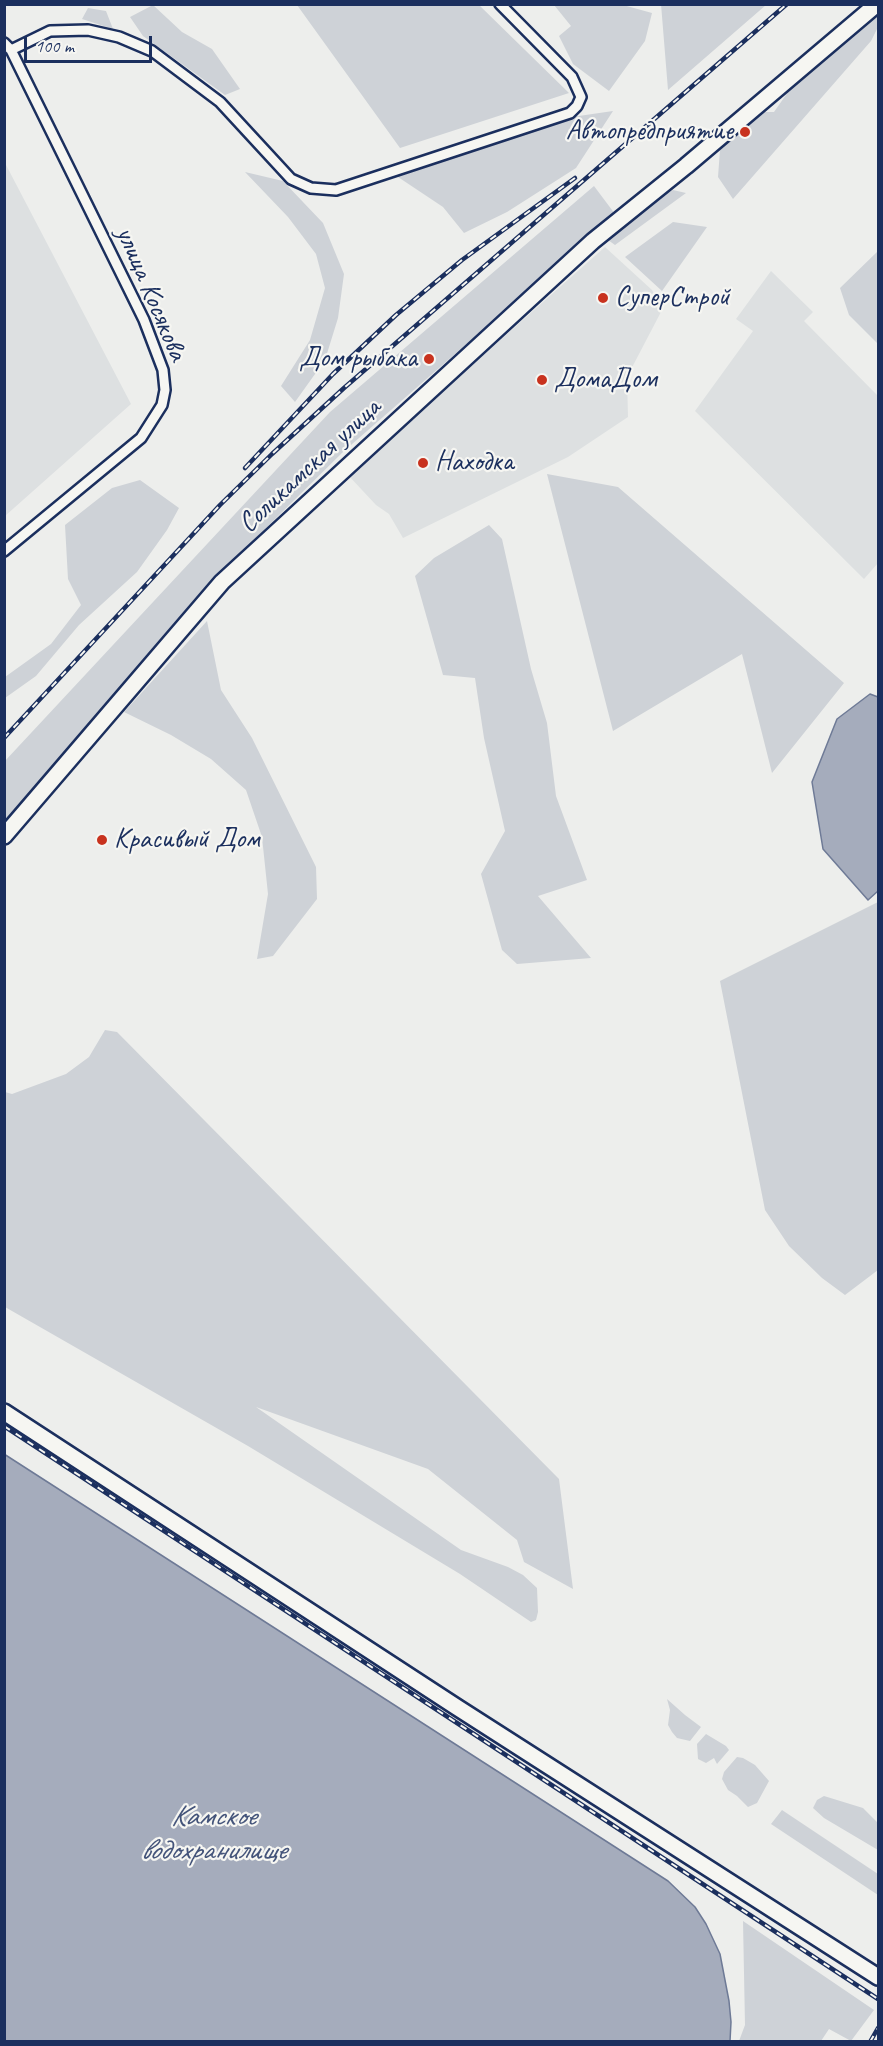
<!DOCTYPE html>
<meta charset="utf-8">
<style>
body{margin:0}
#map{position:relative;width:883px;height:2046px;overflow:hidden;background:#edeeec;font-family:Caveat,sans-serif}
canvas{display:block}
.frame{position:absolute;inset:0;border:6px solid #1b2f5e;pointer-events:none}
.scale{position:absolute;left:24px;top:36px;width:128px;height:27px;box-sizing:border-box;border:3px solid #1b2f5e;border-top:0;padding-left:8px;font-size:18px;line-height:21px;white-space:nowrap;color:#1b2f5e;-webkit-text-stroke:4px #f6f6f2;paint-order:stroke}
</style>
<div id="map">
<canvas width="883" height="2046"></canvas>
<div class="frame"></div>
<div class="scale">100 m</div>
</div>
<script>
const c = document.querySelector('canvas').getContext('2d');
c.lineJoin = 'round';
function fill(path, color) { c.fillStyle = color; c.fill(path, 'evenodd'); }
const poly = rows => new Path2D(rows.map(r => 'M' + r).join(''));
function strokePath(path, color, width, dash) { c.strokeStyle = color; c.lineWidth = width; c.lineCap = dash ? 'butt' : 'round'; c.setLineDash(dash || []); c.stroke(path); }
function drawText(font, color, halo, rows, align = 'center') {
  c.font = font + ' Caveat,sans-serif'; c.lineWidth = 4.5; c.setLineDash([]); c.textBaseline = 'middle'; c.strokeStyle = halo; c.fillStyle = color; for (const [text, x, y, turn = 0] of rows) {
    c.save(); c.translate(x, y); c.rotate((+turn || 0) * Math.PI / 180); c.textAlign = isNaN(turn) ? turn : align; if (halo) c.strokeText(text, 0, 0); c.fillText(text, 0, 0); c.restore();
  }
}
const built = poly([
 [5,163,131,404,5,516,4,516],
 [605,247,652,290,662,310,627,377,628,417,568,457,403,538,389,514,376,505,348,475],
 [771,271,813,312,804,321,878,396,878,563,864,579,695,411,753,331,736,319]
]);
const green = poly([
 [661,4,766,4,766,5,668,90],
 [153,5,182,32,212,49,240,89,225,95,143,36,130,17],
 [297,5,479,5,569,93,400,148],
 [554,5,623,5,652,13,645,41,609,91,573,64,559,36,571,26],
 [88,8,106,11,113,29,82,19],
 [878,11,878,27,871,41,733,199,718,177,720,150,759,112,774,112,795,82],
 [613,111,576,168,507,212,464,233,443,207,395,175,565,118],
 [245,172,283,181,323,223,344,274,338,318,325,360,295,402,281,386,310,340,325,288,316,254,288,217],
 [594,186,615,214,343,452,198,595,5,822,4,762,330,412],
 [673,190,686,193,615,245,608,240,654,200],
 [673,222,707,227,662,291,625,257],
 [878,251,878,344,849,315,840,288],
 [547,474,618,487,844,683,772,773,742,654,613,731],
 [140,480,179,508,167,530,137,572,79,625,36,676,5,698,5,677,51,644,81,605,68,579,65,525,112,488],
 [489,525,502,539,531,669,547,723,556,796,587,880,538,896,591,958,517,964,502,950,481,874,505,831,484,738,475,678,443,675,415,576,434,558],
 [207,621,221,690,252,738,316,867,317,899,273,956,257,959,268,894,262,837,246,790,211,759,171,735,124,712],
 [878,902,878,1270,845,1295,822,1278,789,1246,765,1210,720,981],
 [105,1030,117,1032,559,1479,573,1589,524,1562,517,1540,428,1469,256,1407,461,1550,508,1567,523,1575,537,1588,538,1612,536,1620,531,1622,460,1574,248,1446,5,1307,5,1092,12,1094,66,1074,89,1057],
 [667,1699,685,1715,701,1727,690,1741,677,1738,672,1732,668,1725,670,1710],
 [706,1734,726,1746,729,1750,717,1764,714,1758,706,1763,698,1759,697,1744],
 [737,1757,743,1758,755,1765,769,1781,757,1803,748,1807,737,1796,728,1790,722,1779,724,1772],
 [824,1796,863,1808,878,1823,878,1850,824,1818,813,1808,817,1800],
 [782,1810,878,1874,878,1895,771,1824],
 [743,1921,874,2010,851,2041,829,2029,821,2041,739,2041,745,2025]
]);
const water = poly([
 [870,694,878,697,878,891,868,900,823,849,812,782,837,719,870,694],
 [4,1454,668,1881,695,1907,706,1924,720,1954,729,2001,731,2022,730,2041,5,2041,4,1454]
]);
const minor = poly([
 [4,43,11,50,144,320,163,370,165,390,162,405,141,438,4,551],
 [11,50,50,31,88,30,119,37,152,51,220,102,291,179,311,188,336,190,570,113,577,106,581,97,572,77,500,4]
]);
const primary = poly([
 [4,836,222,582,593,241,686,166,877,4],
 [4,1412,458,1708,878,1977]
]);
const rail = poly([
 [245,468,333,374,396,315,462,260,575,178],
 [4,738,220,505,272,454,344,388,787,4],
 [4,1426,878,1999],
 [870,2042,878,2028]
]);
const markers = [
 [745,132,6,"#c8321e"],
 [603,298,6,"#c8321e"],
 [429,359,6,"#c8321e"],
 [542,380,6,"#c8321e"],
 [423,463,6,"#c8321e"],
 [102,840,6,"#c8321e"]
];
const poiNames = [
 ["Автопредприятие",733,132,"right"],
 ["СуперСтрой",615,298],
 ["Дом рыбака",417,359,"right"],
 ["ДомаДом",554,380],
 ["Находка",435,463],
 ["Красивый Дом",114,840]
];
const streetNames = [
 ["улица Косякова",151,294,67],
 ["Соликамская улица",310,466,-43]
];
const waterNames = [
 ["Камское",213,1817],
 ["водохранилище",213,1851]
];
fill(built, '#dde0e1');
fill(green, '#ced2d7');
fill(water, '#a5acbc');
strokePath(water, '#6e7a96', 1.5);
strokePath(minor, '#1b2f5e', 14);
strokePath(primary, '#1b2f5e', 20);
strokePath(minor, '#f6f6f2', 9);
strokePath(primary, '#f6f6f2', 15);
strokePath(rail, '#1b2f5e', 4.5);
strokePath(rail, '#f6f6f2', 2, [7]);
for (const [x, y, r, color] of markers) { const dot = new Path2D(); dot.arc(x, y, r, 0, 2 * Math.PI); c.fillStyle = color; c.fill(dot); strokePath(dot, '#f6f6f2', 2); }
drawText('28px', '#1b2f5e', '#f6f6f2', poiNames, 'left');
drawText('28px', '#1b2f5e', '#f6f6f2', streetNames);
drawText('italic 30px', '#44547a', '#f6f6f2', waterNames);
</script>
